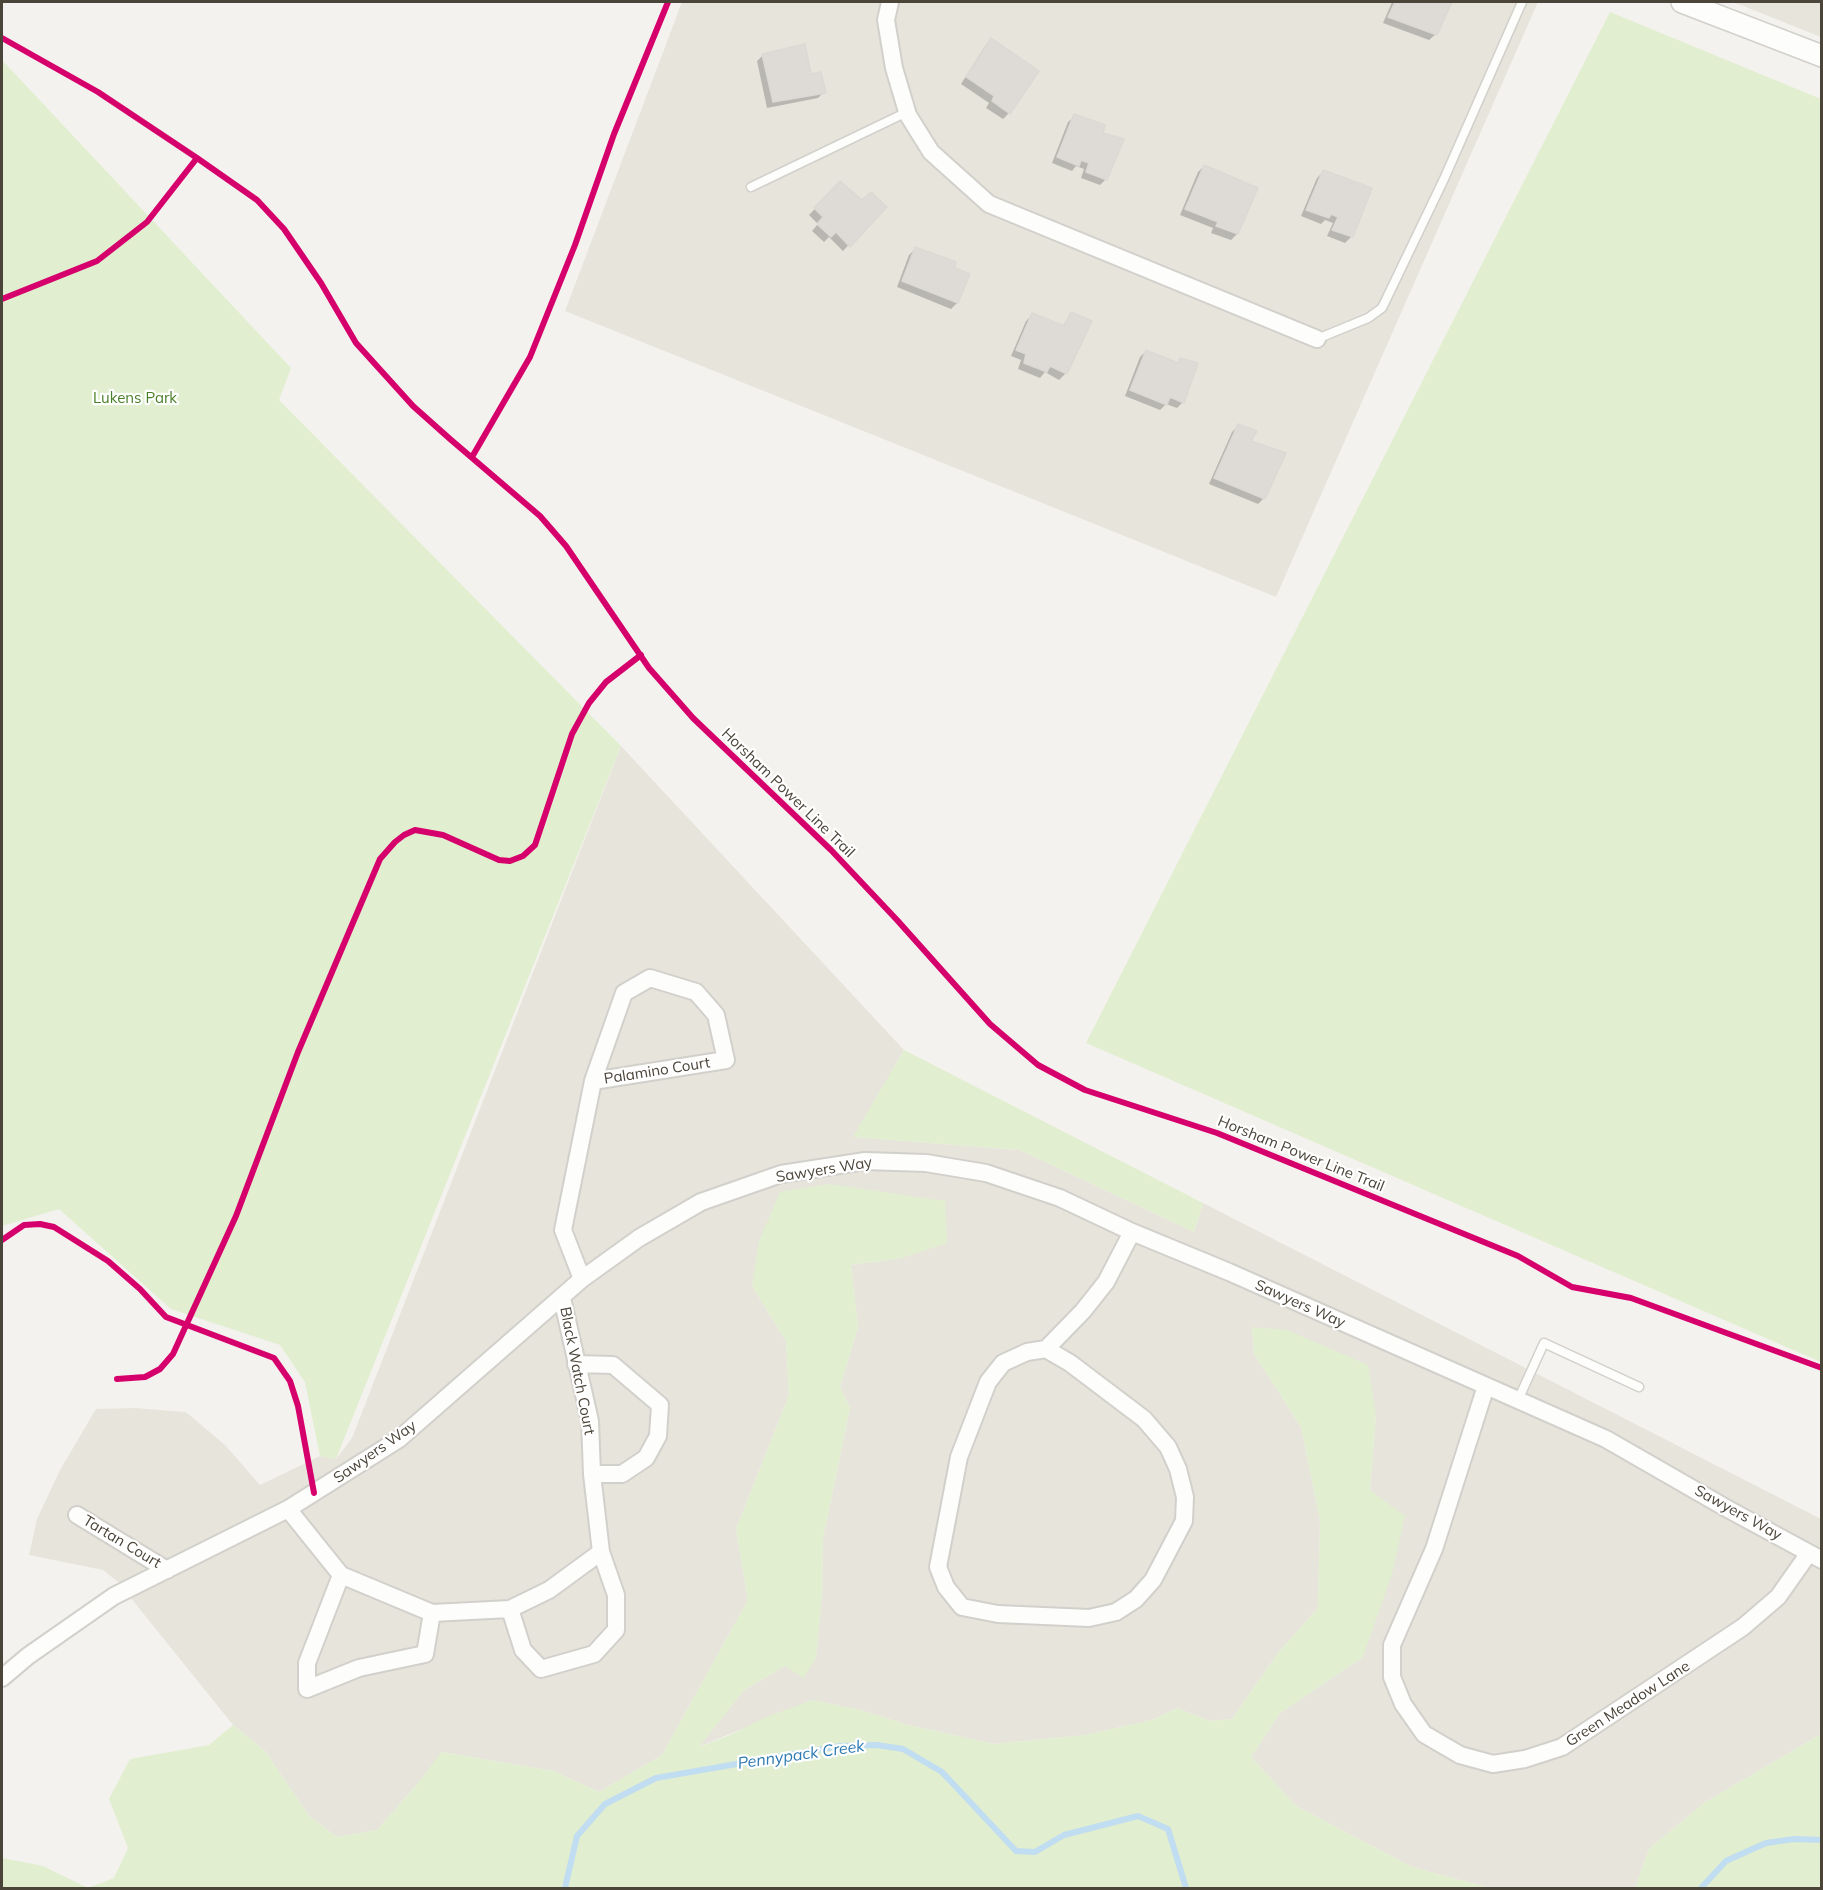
<!DOCTYPE html>
<style>
body{margin:0}
#map{position:relative;width:1823px;height:1890px;overflow:hidden;background:#f4f2ee;font-family:Mulish,sans-serif}
canvas{display:block}
.frame{position:absolute;inset:0;border:3px solid #4b4439;pointer-events:none}
</style>
<div id="map">
<canvas width="1823" height="1890"></canvas>
<div class="frame"></div>
</div>
<script>
const c = document.querySelector('canvas').getContext('2d');
c.lineJoin = 'round';
function fill(path, color) { c.fillStyle = color; c.fill(path, 'evenodd'); }
const poly = rows => new Path2D(rows.map(r => 'M' + r).join(''));
function strokePath(path, color, width, dash) { c.strokeStyle = color; c.lineWidth = width; c.lineCap = dash ? 'butt' : 'round'; c.setLineDash(dash || []); c.stroke(path); }
function drawText(font, color, halo, rows, align = 'center') {
  c.font = font + ' Mulish,sans-serif'; c.lineWidth = 4.5; c.setLineDash([]); c.textBaseline = 'middle'; c.strokeStyle = halo; c.fillStyle = color; for (const [text, x, y, turn = 0] of rows) {
    c.save(); c.translate(x, y); c.rotate((+turn || 0) * Math.PI / 180); c.textAlign = isNaN(turn) ? turn : align; if (halo) c.strokeText(text, 0, 0); c.fillText(text, 0, 0); c.restore();
  }
}
const residential = poly([
 [682,2,1538,2,1276,597,565,311],
 [1733,2,1821,2,1821,37],
 [621,746,904,1050,854,1137,1020,1150,1194,1232,1203,1203,1821,1519,1821,1734,1704,1803,1649,1849,1635,1888,1490,1888,1412,1867,1296,1806,1251,1757,1280,1713,1363,1657,1370,1490,1376,1415,1252,1327,1254,1354,1301,1427,1320,1520,1318,1608,1278,1653,1232,1719,1210,1721,1177,1708,1152,1720,1085,1735,994,1744,908,1725,864,1711,813,1700,698,1747,744,1690,785,1666,816,1658,822,1594,823,1538,850,1408,840,1387,858,1327,851,1265,902,1258,877,1192,828,1184,752,1286,786,1341,789,1395,736,1529,748,1600,662,1755,599,1792,553,1771,442,1752,420,1781,377,1830,337,1837,309,1816,265,1751,233,1725,118,1582,103,1570,29,1555,37,1519,60,1470,96,1409,135,1408,186,1412,225,1445,260,1485,320,1456,336,1459,352,1438]
]);
const green = poly([
 [1610,12,1821,99,1821,1362,1086,1043],
 [2,60,291,368,279,400,621,746,336,1459,320,1456,305,1382,280,1345,171,1309,59,1209,2,1226],
 [904,1050,1203,1203,1194,1232,1020,1150,853,1137],
 [828,1184,945,1201,947,1243,902,1258,851,1265,858,1327,840,1387,850,1408,823,1538,822,1594,816,1658,803,1678,785,1666,744,1690,699,1747,730,1735,766,1717,813,1700,864,1711,908,1725,994,1744,1085,1735,1152,1720,1177,1708,1210,1721,1232,1719,1278,1653,1318,1608,1320,1520,1301,1427,1254,1354,1252,1327,1287,1330,1368,1365,1376,1415,1370,1490,1405,1516,1392,1574,1363,1657,1280,1713,1251,1757,1296,1806,1412,1867,1490,1888,2,1888,2,1858,43,1866,88,1888,114,1878,128,1848,109,1799,130,1759,209,1745,233,1725,265,1751,309,1816,337,1837,377,1830,420,1781,441,1752,553,1771,599,1792,662,1755,748,1600,736,1529,789,1395,786,1341,752,1286,759,1241,780,1192],
 [1821,1734,1821,1888,1635,1888,1649,1849,1704,1803]
]);
const shadow = poly([
 [1392,2,1451,2,1436,34,1429,40,1383,23],
 [991,40,1009,113,1003,119,986,108,989,103,961,84,985,46],
 [763,55,810,76,824,92,818,98,767,108,757,61],
 [1075,116,1101,134,1106,179,1100,185,1081,178,1084,169,1076,166,1072,171,1052,163,1068,122],
 [1204,166,1237,234,1231,240,1211,233,1213,228,1180,215,1198,172],
 [1323,172,1370,189,1351,237,1345,243,1327,236,1333,223,1325,220,1321,224,1301,216,1317,178],
 [840,183,863,202,884,207,843,251,829,237,824,242,812,231,818,224,809,215],
 [915,249,968,275,957,303,951,309,897,287,909,255],
 [1071,314,1090,321,1065,374,1059,380,1045,372,1040,378,1018,369,1021,360,1011,356,1026,321,1032,315,1062,327],
 [1146,351,1176,364,1180,359,1183,402,1177,408,1166,404,1160,410,1125,396,1140,357],
 [1238,426,1249,442,1264,498,1258,504,1209,484,1232,432]
]);
const stream = poly([
 [565,1888,577,1836,605,1804,656,1778,840,1746,877,1745,903,1749,942,1772,1016,1851,1035,1852,1064,1835,1138,1816,1168,1829,1186,1888],
 [1701,1888,1726,1861,1766,1843,1794,1839,1822,1840]
]);
const building = poly([
 [1395,2,1452,2,1437,35,1388,17,1395,2],
 [991,38,1039,71,1010,114,992,101,994,96,966,77,991,38],
 [805,44,811,74,821,72,826,93,773,102,762,54,805,44],
 [1074,114,1105,125,1103,133,1124,139,1107,180,1086,172,1089,163,1081,160,1079,166,1057,157,1074,114],
 [1204,165,1258,188,1238,234,1216,226,1218,222,1185,209,1204,165],
 [1323,170,1372,188,1353,237,1332,230,1338,217,1331,214,1329,218,1306,210,1323,170],
 [840,181,862,200,871,192,887,207,850,247,836,232,831,237,817,224,823,217,814,208,840,181],
 [915,247,956,262,955,268,970,274,958,303,902,281,915,247],
 [1071,312,1092,321,1067,374,1050,366,1047,372,1024,363,1026,354,1016,350,1032,313,1064,326,1071,312],
 [1146,350,1178,363,1180,358,1198,363,1184,403,1170,397,1167,405,1130,390,1146,350],
 [1238,424,1257,431,1251,441,1286,453,1265,499,1214,478,1238,424]
]);
const service = poly([
 [751,187,907,112],
 [1317,339,1368,318,1382,308,1444,179,1522,2],
 [1518,1400,1544,1343,1639,1387]
]);
const minor = poly([
 [890,2,886,20,894,68,908,115,931,152,989,204,1317,339],
 [582,1279,563,1230,593,1081,624,993,650,978,696,992,716,1015,726,1060,593,1081],
 [1046,1349,1070,1363,1144,1419,1168,1447,1178,1469,1185,1497,1184,1521,1153,1580,1136,1599,1116,1612,1089,1618,998,1614,962,1607,946,1587,938,1567,959,1457,988,1382,1003,1363,1027,1352,1046,1349],
 [1046,1349,1083,1311,1106,1282,1132,1232],
 [576,1364,613,1365,660,1405,658,1436,646,1458,622,1474,592,1474],
 [1486,1386,1434,1549,1392,1645,1392,1677,1403,1704,1424,1734,1460,1755,1493,1764,1525,1759,1562,1747,1743,1627,1778,1597,1809,1553],
 [288,1509,341,1575,432,1613,510,1609,549,1590,601,1552],
 [77,1515,167,1570],
 [341,1575,307,1663,307,1689,359,1668,425,1654,432,1613],
 [510,1609,523,1650,541,1669,594,1654,616,1630,616,1595,601,1552,592,1474,590,1421,562,1298],
 [2,1678,28,1656,114,1596,288,1509,399,1439,582,1279,639,1238,701,1202,781,1174,865,1161,926,1163,986,1173,1060,1198,1132,1232,1229,1272,1606,1439,1726,1508,1822,1560]
]);
const tertiary = poly([
 [1682,2,1822,56]
]);
const cycleway = poly([
 [2,38,98,92,197,158,257,200,284,229,321,283,356,343,413,406,450,439,540,516,566,546,649,668,693,718,831,850,897,920,990,1024,1038,1065,1085,1090,1217,1133,1518,1256,1572,1287,1631,1298,1822,1368],
 [2,299,97,261,147,222,197,158],
 [472,457,530,357,575,245,614,134,668,2],
 [2,1240,24,1225,40,1224,54,1227,108,1261,140,1289,166,1317,274,1358,290,1381,298,1406,314,1493],
 [117,1379,145,1377,160,1369,173,1354,236,1216,298,1052,380,859,395,842,404,835,415,830,443,835,499,860,510,861,523,856,535,845,572,734,589,703,606,682,641,655]
]);
const parkNames = [
 ["Lukens Park",135,398]
];
const streetNames = [
 ["Horsham Power Line Trail",788,793,44],
 ["Palamino Court",657,1071,-9],
 ["Horsham Power Line Trail",1301,1154,22],
 ["Sawyers Way",824,1170,-9],
 ["Sawyers Way",1300,1304,24],
 ["Black Watch Court",577,1371,79],
 ["Sawyers Way",375,1452,-35],
 ["Sawyers Way",1738,1513,29],
 ["Tartan Court",122,1542,31],
 ["Green Meadow Lane",1628,1704,-33]
];
const waterNames = [
 ["Pennypack Creek",801,1755,-8]
];
fill(residential, '#e7e4dc');
fill(green, '#e1eecf');
fill(shadow, '#0003');
strokePath(stream, '#c0ddf1', 6);
fill(building, '#dedbd6');
strokePath(building, '#dcd9d4', 1.5);
strokePath(service, '#d2d0cb', 11);
strokePath(minor, '#d2d0cb', 20);
strokePath(tertiary, '#d2d0cb', 24);
strokePath(service, '#fdfdfc', 8);
strokePath(minor, '#fdfdfc', 16);
strokePath(tertiary, '#fdfdfc', 21);
strokePath(cycleway, '#d6006c', 6);
drawText('15px', '#4a7f2a', '#fff', parkNames);
drawText('15px', '#4b4439', '#fff', streetNames);
drawText('italic 16px', '#2e7ab2', '#fff', waterNames);
</script>
